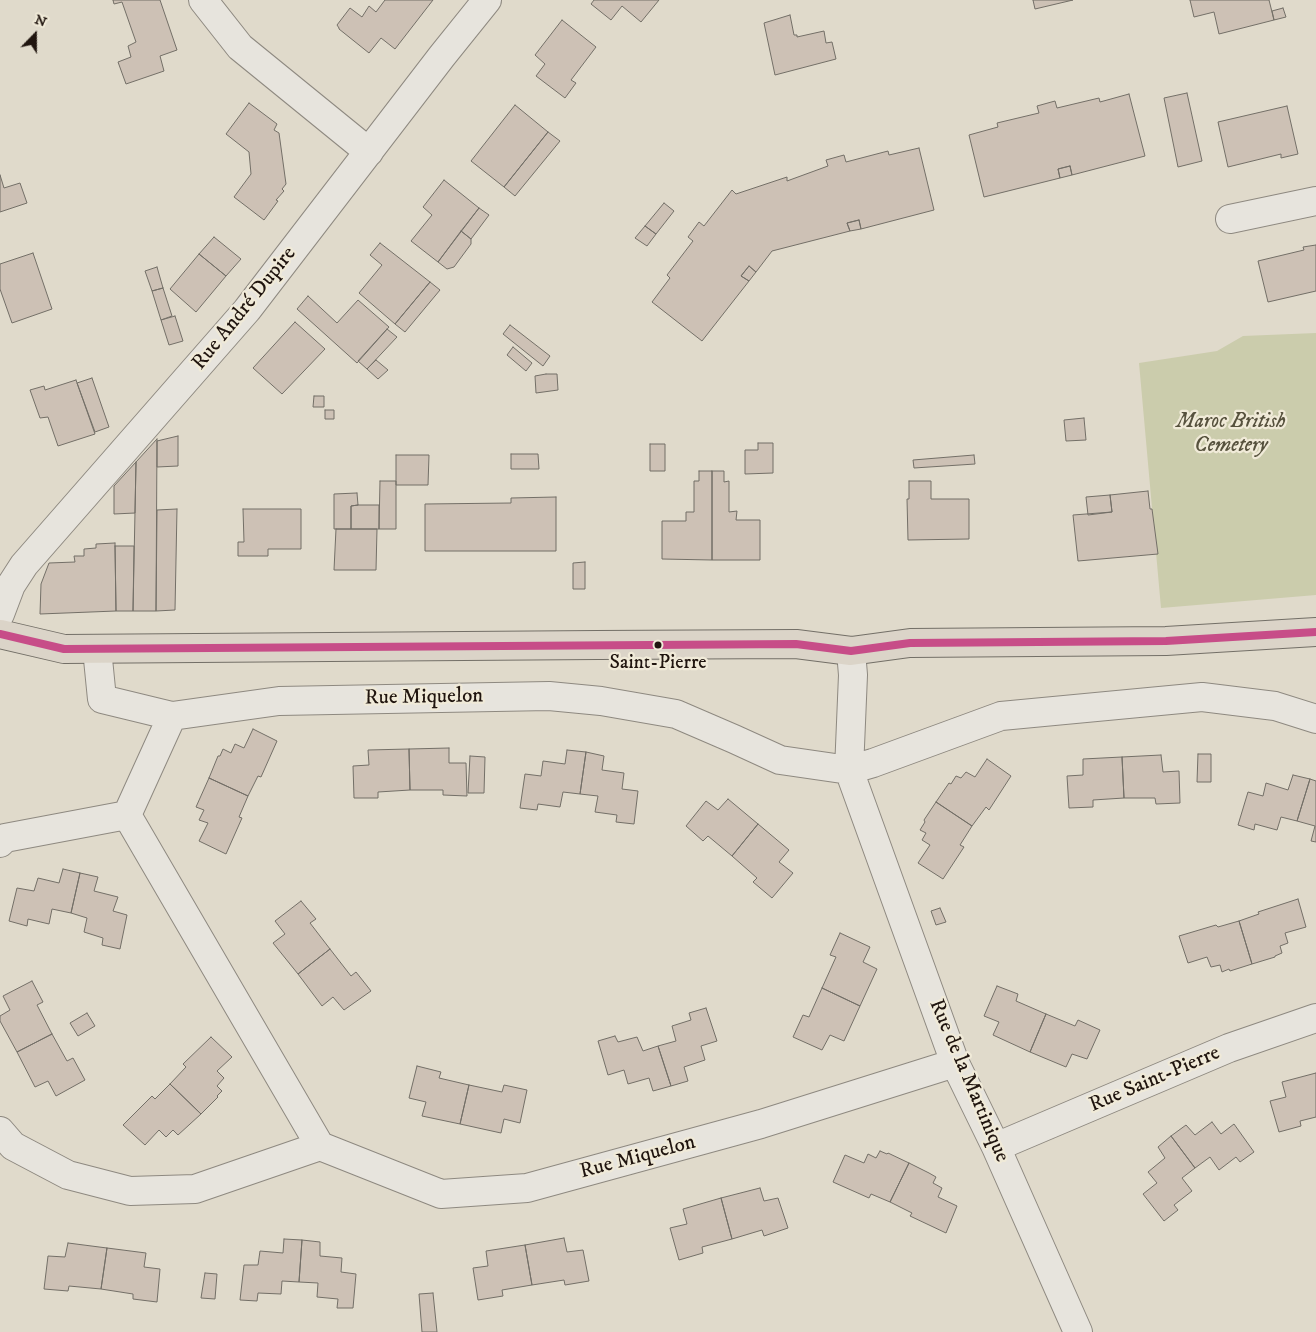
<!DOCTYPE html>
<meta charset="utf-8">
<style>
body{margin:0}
#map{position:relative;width:1316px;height:1332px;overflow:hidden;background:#e0dacb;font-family:"IM FELL DW Pica",serif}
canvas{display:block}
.north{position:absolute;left:10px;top:10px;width:50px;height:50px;-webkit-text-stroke:4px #f0ead8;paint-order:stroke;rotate:22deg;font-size:14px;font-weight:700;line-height:20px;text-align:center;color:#20150f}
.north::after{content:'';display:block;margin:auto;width:18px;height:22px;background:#20150f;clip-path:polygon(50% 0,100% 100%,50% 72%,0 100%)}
</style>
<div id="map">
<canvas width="1316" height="1332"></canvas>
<div class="north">N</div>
</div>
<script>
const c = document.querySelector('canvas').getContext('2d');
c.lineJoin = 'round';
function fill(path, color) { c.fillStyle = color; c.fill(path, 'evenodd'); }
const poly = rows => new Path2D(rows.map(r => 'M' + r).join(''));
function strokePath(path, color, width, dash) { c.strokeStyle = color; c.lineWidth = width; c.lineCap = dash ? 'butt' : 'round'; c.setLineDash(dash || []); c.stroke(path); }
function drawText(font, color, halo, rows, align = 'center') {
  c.font = font + ' "IM FELL DW Pica",serif'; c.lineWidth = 4.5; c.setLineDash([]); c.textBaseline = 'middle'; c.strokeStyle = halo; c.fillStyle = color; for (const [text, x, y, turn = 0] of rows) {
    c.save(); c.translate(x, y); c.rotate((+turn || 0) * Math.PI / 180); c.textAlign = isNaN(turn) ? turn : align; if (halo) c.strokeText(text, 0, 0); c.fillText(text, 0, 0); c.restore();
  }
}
const green = poly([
 [1316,333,1316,595,1161,608,1139,363,1217,351,1243,336]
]);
const building = poly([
 [113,0,160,0,177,50,160,56,164,71,126,84,118,62,131,57,128,46,136,42,122,2,114,4,113,0],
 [385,0,433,0,395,49,381,38,369,53,339,29,339,28,337,25,350,8,362,17,369,6,376,12,385,0],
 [594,0,659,0,641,22,622,6,611,20,591,4,594,0],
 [1033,0,1073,0,1035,9,1033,0],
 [1190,0,1269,0,1274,20,1219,34,1214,12,1194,17,1190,0],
 [1283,8,1286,17,1274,20,1272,11,1283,8],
 [790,15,794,35,797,35,797,37,824,31,826,43,832,42,836,59,775,75,764,23,790,15],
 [562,20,596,47,571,80,576,83,565,98,536,76,545,64,535,55,562,20],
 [1187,93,1202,161,1178,167,1164,98,1187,93],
 [1129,94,1145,156,1072,175,1070,166,1058,169,1060,178,984,197,969,135,998,127,997,123,1039,113,1037,106,1055,101,1057,108,1099,98,1100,102,1129,94],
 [249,103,277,124,274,130,279,133,286,184,282,189,284,191,276,200,278,201,264,220,234,197,251,174,249,152,226,134,249,103],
 [515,105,548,132,504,187,471,161,515,105],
 [1287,106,1298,154,1281,158,1281,154,1228,167,1218,122,1287,106],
 [548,132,560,141,515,196,504,187,548,132],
 [919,148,934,210,861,229,859,220,847,223,850,231,772,251,756,272,749,266,741,276,749,281,702,341,652,302,670,278,667,275,693,241,688,237,699,222,704,226,732,190,736,194,787,177,787,181,828,166,826,160,844,155,846,162,888,151,889,155,919,148],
 [1070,166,1072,175,1060,178,1058,169,1070,166],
 [0,175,4,188,20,183,27,203,0,212,0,175],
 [444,180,479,208,438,262,411,241,432,215,423,207,444,180],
 [664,203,674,211,656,234,645,226,664,203],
 [479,208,489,215,471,239,461,231,479,208],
 [859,220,861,229,850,231,847,223,859,220],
 [645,226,656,234,647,246,635,238,645,226],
 [461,231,471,239,471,244,454,267,447,269,438,262,461,231],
 [214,237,241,259,226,276,199,254,214,237],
 [380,243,430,282,395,324,359,293,382,265,370,255,380,243],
 [1316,245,1316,291,1268,302,1258,261,1304,250,1303,247,1316,245],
 [33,253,52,309,12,323,0,289,0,264,33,253],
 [199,254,226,276,196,312,170,289,199,254],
 [749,266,756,272,749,281,741,276,749,266],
 [157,267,163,288,152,291,145,271,157,267],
 [430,282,440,290,405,332,395,324,430,282],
 [163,288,172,316,161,320,152,291,163,288],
 [308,296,337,323,358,300,389,327,357,363,297,309,308,296],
 [175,316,183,341,169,345,161,320,175,316],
 [295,322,325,349,282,394,253,368,295,322],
 [510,325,550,356,543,366,503,334,510,325],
 [387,329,397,337,367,369,358,361,387,329],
 [513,347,532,363,526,371,507,355,513,347],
 [376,360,388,370,378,379,367,369,376,360],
 [546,374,557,374,558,390,536,393,535,376,546,374],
 [92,378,109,427,95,432,77,383,92,378],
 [76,380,95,434,58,446,48,417,40,418,30,390,44,386,45,390,76,380],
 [314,396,324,396,324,407,313,407,314,396],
 [325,410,334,410,334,419,325,419,325,410],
 [1084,418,1086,440,1066,441,1064,420,1084,418],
 [178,436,178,466,157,467,157,441,178,436],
 [157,439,156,611,133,611,136,462,157,439],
 [758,443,773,443,773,473,745,474,745,450,758,450,758,443],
 [650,444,665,444,665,471,650,471,650,444],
 [511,454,538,454,539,469,511,469,511,454],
 [396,455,429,455,428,485,396,485,396,455],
 [974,455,975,464,914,468,913,460,974,455],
 [136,462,135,513,114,514,114,486,136,462],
 [699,471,712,471,712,560,662,559,662,521,686,521,686,512,694,512,694,481,699,481,699,471],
 [712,471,724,471,724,482,729,481,729,512,737,511,736,520,760,520,760,560,712,560,712,471],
 [380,481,396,481,396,529,379,529,380,481],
 [909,481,931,481,931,499,969,499,969,539,908,540,907,499,909,499,909,481],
 [1148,491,1150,509,1152,509,1158,554,1078,561,1073,515,1112,512,1110,495,1148,491],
 [357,493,358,505,351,506,351,529,334,529,334,494,357,493],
 [1110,495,1112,512,1088,515,1086,497,1110,495],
 [556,497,556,551,425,551,425,504,511,503,511,498,556,497],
 [358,505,379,505,379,529,351,529,351,506,358,505],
 [177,509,175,610,156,611,157,510,177,509],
 [243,509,301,509,301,549,268,549,268,556,238,556,238,542,244,542,243,509],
 [336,529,377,529,376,570,334,570,336,529],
 [115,543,116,611,40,614,41,584,49,563,75,562,74,556,84,556,84,549,96,548,96,544,115,543],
 [115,546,134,546,133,611,116,611,115,546],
 [585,562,585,589,573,589,573,563,585,562],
 [253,729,277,741,261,777,258,776,248,796,209,778,218,756,220,756,223,749,231,753,235,744,244,748,253,729],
 [449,748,449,763,466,763,467,796,443,795,443,790,410,790,409,749,449,748],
 [409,749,410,790,378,792,378,798,354,798,353,766,369,765,368,750,409,749],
 [567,750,586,752,580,794,563,792,560,807,538,804,537,810,520,808,525,774,541,776,543,761,565,764,567,750],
 [586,752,604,756,602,770,624,773,622,789,638,791,634,824,616,822,617,815,595,812,598,796,580,794,586,752],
 [1198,754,1211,754,1211,782,1197,782,1198,754],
 [1161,755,1163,772,1179,771,1180,803,1156,804,1155,798,1124,798,1122,757,1161,755],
 [470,756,485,757,484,793,468,793,470,756],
 [1122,757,1124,798,1093,800,1093,807,1069,808,1067,776,1083,775,1083,759,1122,757],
 [987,759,1011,776,989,810,986,807,972,826,936,802,949,783,951,784,956,776,961,778,966,772,975,777,987,759],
 [1293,775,1310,779,1297,821,1281,817,1277,830,1255,824,1254,830,1238,825,1248,792,1263,796,1266,783,1288,790,1293,775],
 [209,778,248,796,239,817,242,818,226,854,199,841,208,823,199,820,204,810,196,807,209,778],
 [1310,779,1316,781,1316,842,1311,841,1315,826,1297,821,1310,779],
 [728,799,758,824,732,856,708,836,703,841,686,826,706,801,718,810,728,799],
 [936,802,972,826,960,845,964,847,943,879,918,863,930,845,922,840,926,833,920,830,925,822,924,820,936,802],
 [758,824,789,850,779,862,793,873,772,898,753,882,757,878,732,856,758,824],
 [63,869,80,873,71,913,52,909,49,924,28,919,27,926,9,921,17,888,34,891,38,878,59,883,63,869],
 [80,873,98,877,94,891,118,897,113,911,127,915,120,949,102,945,103,938,84,932,87,918,71,913,80,873],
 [1298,899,1306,927,1285,933,1288,943,1280,946,1282,953,1275,956,1275,957,1252,964,1239,921,1259,914,1258,912,1298,899],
 [301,901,316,919,310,923,330,949,298,974,273,943,285,934,275,921,301,901],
 [940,908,946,922,936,925,931,911,940,908],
 [1239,921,1252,964,1230,971,1229,969,1222,972,1220,965,1211,967,1207,957,1188,963,1179,936,1216,925,1218,927,1239,921],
 [840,933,870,947,863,962,877,969,860,1006,822,988,836,957,830,955,840,933],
 [330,949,351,976,356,972,371,991,344,1010,333,997,322,1006,298,974,330,949],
 [32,981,43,1002,37,1005,52,1034,17,1052,0,1021,0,1016,10,1010,3,996,32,981],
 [997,986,1018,994,1016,1001,1046,1014,1030,1052,993,1035,999,1022,984,1016,997,986],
 [822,988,860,1006,844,1041,830,1035,822,1050,793,1037,803,1015,809,1017,822,988],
 [706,1008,717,1041,701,1046,705,1060,684,1067,688,1081,671,1086,658,1046,676,1041,672,1026,691,1020,689,1013,706,1008],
 [87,1013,95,1026,78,1036,70,1023,87,1013],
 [1046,1014,1075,1026,1078,1020,1100,1030,1087,1059,1072,1054,1066,1067,1030,1052,1046,1014],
 [52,1034,67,1061,73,1058,85,1080,56,1096,48,1081,35,1087,17,1052,52,1034],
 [615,1036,618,1042,637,1037,643,1051,658,1046,671,1086,653,1091,649,1078,628,1084,624,1070,608,1075,598,1041,615,1036],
 [211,1037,232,1057,217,1071,224,1078,217,1086,222,1091,217,1096,218,1097,201,1114,170,1084,186,1067,183,1064,211,1037],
 [417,1066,441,1072,439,1078,469,1085,460,1124,422,1116,426,1102,409,1098,417,1066],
 [1316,1073,1316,1117,1300,1121,1301,1126,1279,1132,1270,1101,1286,1097,1282,1082,1316,1073],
 [170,1084,201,1114,178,1135,173,1130,166,1137,159,1130,145,1145,123,1125,152,1096,155,1099,170,1084],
 [469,1085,502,1092,504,1085,527,1090,520,1123,504,1119,501,1133,460,1124,469,1085],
 [1212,1122,1221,1134,1234,1124,1254,1152,1240,1162,1236,1157,1219,1170,1210,1157,1195,1168,1171,1136,1186,1125,1195,1135,1212,1122],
 [1171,1136,1195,1168,1182,1178,1192,1191,1174,1205,1178,1210,1164,1221,1143,1194,1157,1183,1148,1172,1165,1158,1158,1147,1171,1136],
 [880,1151,887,1154,888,1153,909,1163,890,1202,871,1194,869,1198,833,1182,845,1155,864,1163,868,1154,876,1158,880,1151],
 [909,1163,929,1173,936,1177,933,1183,942,1188,938,1197,957,1206,946,1233,910,1216,912,1213,890,1202,909,1163],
 [760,1188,764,1201,778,1198,788,1228,764,1236,762,1230,732,1239,721,1198,760,1188],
 [721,1198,732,1239,702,1247,703,1253,679,1260,670,1228,687,1224,683,1209,721,1198],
 [564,1238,567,1252,583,1250,589,1281,565,1285,564,1280,532,1285,525,1245,564,1238],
 [284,1239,302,1240,299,1282,282,1281,281,1294,258,1293,257,1301,240,1300,244,1265,258,1265,260,1251,283,1253,284,1239],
 [302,1240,320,1242,320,1256,342,1258,341,1272,356,1274,353,1308,337,1308,338,1299,317,1297,318,1283,299,1282,302,1240],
 [68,1243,107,1248,101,1289,69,1286,68,1291,44,1289,48,1256,65,1257,68,1243],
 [525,1245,532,1285,502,1290,503,1296,478,1300,473,1268,488,1266,486,1251,525,1245],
 [107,1248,146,1253,144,1267,160,1269,157,1302,133,1299,133,1294,101,1289,107,1248],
 [205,1273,217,1274,215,1299,201,1298,205,1273],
 [433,1293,437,1332,422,1332,419,1294,433,1293]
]);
const minor = poly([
 [203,0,240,47,369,152],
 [1230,219,1316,201],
 [0,614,11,585,24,565,247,310,442,56,487,0],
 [97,649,102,699,172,716],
 [851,651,853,675,849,770,955,1063,996,1147,1078,1332],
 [0,843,5,838,127,815],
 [0,1131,13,1146,68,1175,130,1191,195,1189,320,1146,441,1194,527,1188,761,1124,955,1063],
 [320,1146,127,815,172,716,279,701,549,696,601,701,676,714,734,739,780,760,849,770,873,763,1001,716,1202,697,1275,706,1316,719],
 [996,1147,1229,1048,1316,1018]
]);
const major = poly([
 [0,634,64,649,597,645,796,644,851,651,910,643,1166,641,1316,632]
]);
const bus1 = poly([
 [0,634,64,649,796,644,851,651,910,643,1166,641,1316,632]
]);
const markers = [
 [658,645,4.5,"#20150f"]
];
const busNames = [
 ["Saint-Pierre",658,664]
];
const streetNames = [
 ["Rue André Dupire",245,309,-51],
 ["Rue Miquelon",424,698,-1],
 ["Rue Saint-Pierre",1155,1080,-23],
 ["Rue de la Martinique",968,1081,67],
 ["Rue Miquelon",638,1158,-15]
];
const parkNames = [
 ["Maroc British",1231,423],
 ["Cemetery",1231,447]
];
fill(green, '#cbccac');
fill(building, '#cdc1b5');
strokePath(building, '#736f67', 1);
strokePath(minor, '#8e8980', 30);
strokePath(major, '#736f67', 30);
strokePath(minor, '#e7e4dd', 28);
strokePath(major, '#dbd4c8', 28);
strokePath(bus1, '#c74d88', 8);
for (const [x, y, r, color] of markers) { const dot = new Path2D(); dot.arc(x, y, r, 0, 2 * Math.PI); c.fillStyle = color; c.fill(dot); strokePath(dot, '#f0ead8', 2); }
drawText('20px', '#20150f', '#f0ead8', busNames);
drawText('21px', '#20150f', '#f0ead8', streetNames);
drawText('italic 21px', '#56513d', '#f0ead8', parkNames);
</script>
